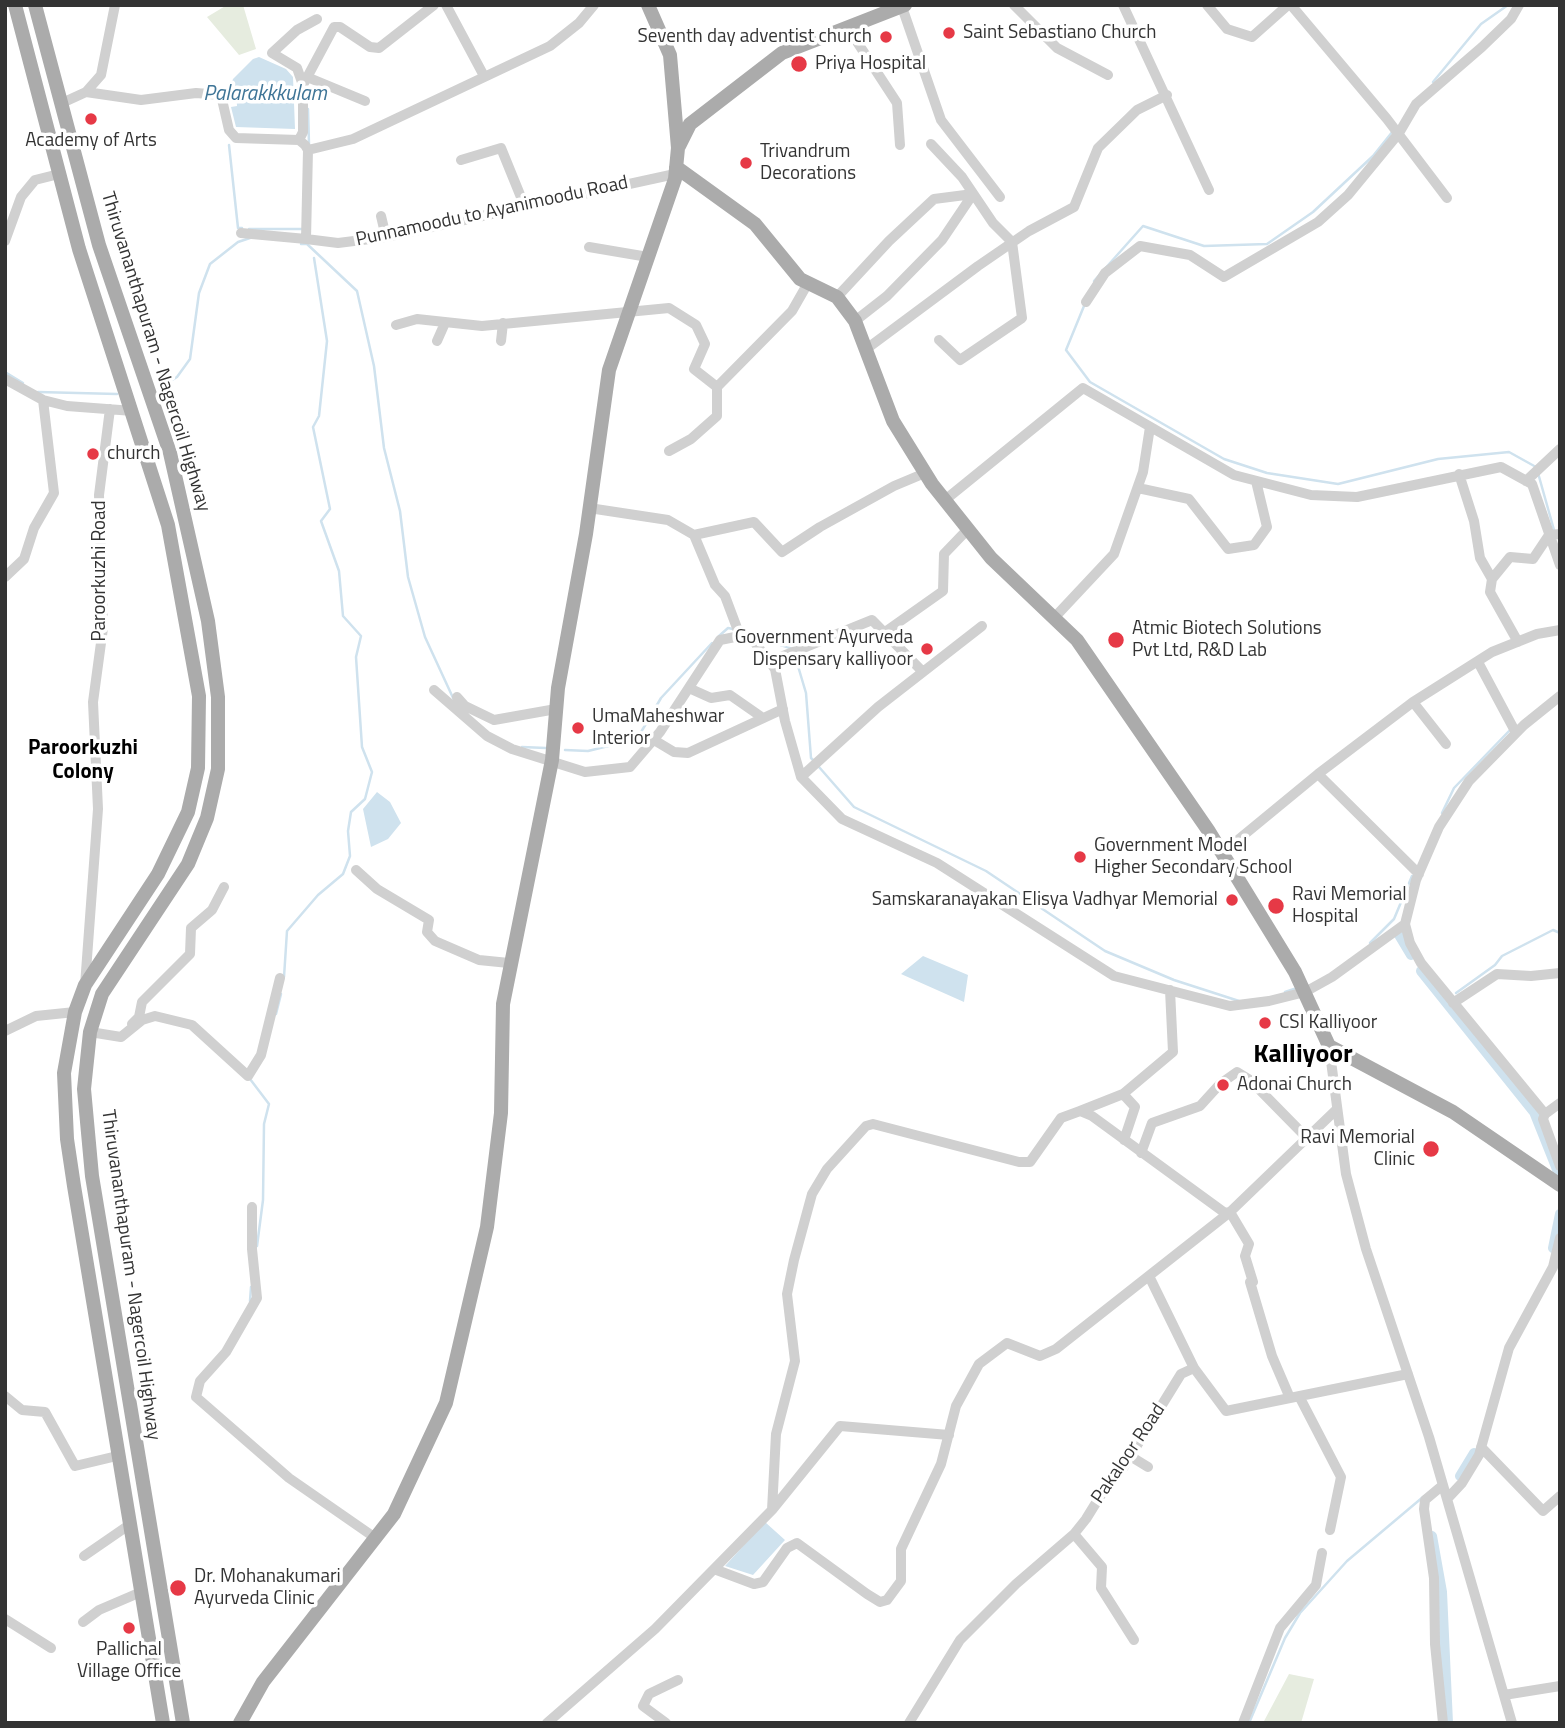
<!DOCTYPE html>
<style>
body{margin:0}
#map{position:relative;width:1565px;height:1728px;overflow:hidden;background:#fff;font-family:"Titillium Web",sans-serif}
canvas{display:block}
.frame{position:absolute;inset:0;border:7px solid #333;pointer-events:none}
</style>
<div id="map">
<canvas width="1565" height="1728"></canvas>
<div class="frame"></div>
</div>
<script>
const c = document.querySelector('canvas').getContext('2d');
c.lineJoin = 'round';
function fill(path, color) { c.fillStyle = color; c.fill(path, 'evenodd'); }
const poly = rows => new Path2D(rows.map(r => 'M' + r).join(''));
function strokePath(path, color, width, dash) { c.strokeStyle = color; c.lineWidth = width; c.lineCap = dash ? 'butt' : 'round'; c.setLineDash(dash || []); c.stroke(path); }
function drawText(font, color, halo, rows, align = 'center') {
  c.font = font + ' "Titillium Web",sans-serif'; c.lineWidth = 7; c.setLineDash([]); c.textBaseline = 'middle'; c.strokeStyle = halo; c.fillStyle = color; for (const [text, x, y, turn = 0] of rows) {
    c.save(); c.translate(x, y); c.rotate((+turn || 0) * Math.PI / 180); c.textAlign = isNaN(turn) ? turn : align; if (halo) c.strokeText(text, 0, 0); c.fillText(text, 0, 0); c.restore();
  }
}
const green = poly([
 [227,5,243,5,256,49,239,55,207,17],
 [1289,1674,1314,1679,1301,1723,1263,1723]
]);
const water = poly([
 [259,57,286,69,293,77,295,129,236,127,231,107,237,106,236,89,229,89,233,79,253,59],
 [377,792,390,802,401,823,388,839,371,847,363,809],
 [923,956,968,975,964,1002,901,974],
 [765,1522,785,1540,753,1575,725,1566]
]);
const stream = poly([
 [1433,82,1481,24,1508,5],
 [308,109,309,144],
 [229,145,238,228,242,228],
 [249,229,302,229],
 [301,244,307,244,357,291,374,366,384,448,400,511,408,577,425,637,454,700],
 [1094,281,1143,226,1204,246,1267,244,1313,212,1373,156,1393,131],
 [1084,306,1066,350,1090,382,1224,459,1267,473,1338,484,1438,459,1509,452,1536,467],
 [5,372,23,383],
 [159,388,177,377,190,359,199,293,210,264,238,242,250,238],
 [38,392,117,394],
 [1538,473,1554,530],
 [719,636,728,628,733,629],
 [756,637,790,648],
 [795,656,806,693,811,758,815,762],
 [522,747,546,748],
 [565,750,588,751,637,739,661,698,712,643],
 [819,767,854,807,986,871,1105,951,1174,980,1239,1001],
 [1442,813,1454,788,1510,730],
 [1370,943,1394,919,1412,876],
 [284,977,287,931,318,895,343,874,350,856,348,831,351,812,365,799,372,772,362,747,356,657,361,636,343,616,339,571,321,521,330,509,313,427,319,416,327,341,314,258],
 [1285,992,1294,989],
 [1456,993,1495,965,1502,956,1553,930,1560,933],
 [1445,1002,1445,1001],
 [276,1014,281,994],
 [250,1079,269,1104,264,1124,263,1200,257,1246],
 [250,1301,251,1287],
 [1249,1723,1285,1638,1300,1613,1347,1561,1423,1497]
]);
const canal = poly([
 [1399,935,1411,955],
 [1421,971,1534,1112,1560,1177],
 [1553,1248,1560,1214],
 [1460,1476,1474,1453],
 [1432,1536,1442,1592,1448,1723]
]);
const minor = poly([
 [446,5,484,76],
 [1014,5,1057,48,1108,75],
 [1123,5,1209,190],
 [1207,5,1227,29,1252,37,1288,5],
 [1291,5,1387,119,1447,198],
 [902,7,941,120,1000,197],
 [848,28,897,103,900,145],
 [307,77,365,101],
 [303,85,334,27,340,27,370,47,379,48,434,5],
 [86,92,101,75,115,5],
 [62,103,86,92,141,100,196,93,221,95,229,130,236,138,299,140,305,145,308,150,306,239,338,243,386,237,675,174],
 [299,140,303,132,303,85,297,68,272,53,297,30,317,19],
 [931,144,962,177,993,223,1012,242,1022,318,960,360,939,340],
 [308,150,353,139,550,46,579,23,594,5],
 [461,160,501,148,525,207],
 [381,216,386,237],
 [241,233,306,239],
 [5,241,21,197,35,180,59,174],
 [589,247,648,257],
 [837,297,889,241,934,199,973,194],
 [1086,302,1105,273,1140,246,1190,255,1224,277,1318,222,1348,195,1399,133,1416,104,1482,47,1511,19,1519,5],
 [855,321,887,296,942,240,973,194],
 [396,325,417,319,482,326,669,308,696,325,705,344,694,369,717,387,717,416,691,439,669,451],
 [437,341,445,323],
 [501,341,503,323],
 [865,350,978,266,1029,231,1074,207,1098,148,1137,110,1167,95],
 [5,379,43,400,67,406,133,411],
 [717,387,792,311,808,283],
 [1459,474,1474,521,1480,558,1492,579,1490,592,1518,642],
 [1526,481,1560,449],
 [1138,488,1189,499,1228,549,1254,545,1267,527,1256,481],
 [945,500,1083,388,1234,475,1311,495,1357,497,1501,467,1532,484,1560,565],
 [589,508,668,520,694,535,754,522,782,552,820,527,894,486,925,473],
 [694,535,715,585,725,596,740,636],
 [5,577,24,559,34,528,54,493,43,400],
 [1492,579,1510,557,1533,559,1549,535,1560,534],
 [1054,618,1114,554,1143,472,1150,427],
 [885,632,943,591,944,554,968,529],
 [771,661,872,620,922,671],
 [1478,662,1516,733],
 [691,689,711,698,730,695,763,718],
 [434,690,487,736,512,749,585,772,630,767,660,732,720,640,740,636,752,639,775,669,785,721,801,777,842,819,937,863,1114,976,1230,1006,1269,1001,1305,992,1332,977,1405,924],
 [457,697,465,706,494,720,556,709],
 [1413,702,1446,744],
 [654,740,674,752,688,753,783,709],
 [1318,774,1419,874],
 [801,777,878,707,982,626],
 [1222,853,1318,774,1413,702,1492,652,1537,634,1560,630],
 [356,870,377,889,429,920,427,932,435,941,479,960,509,963],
 [85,985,98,809,93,702,103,628,99,495,110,409],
 [1453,1003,1497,974,1531,976,1560,973],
 [132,1024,139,1017,142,1002,190,954,191,928,212,910,224,887],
 [5,1031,36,1016,75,1012],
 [90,1032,121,1037,142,1020,155,1016,192,1025,248,1076,261,1055,280,978],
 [1329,1046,1346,1174,1366,1249,1429,1437,1512,1723],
 [1123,1094,1135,1107,1124,1140],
 [1560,1103,1545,1114,1543,1119,1560,1166],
 [1080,1111,1123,1094,1173,1052,1170,990],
 [1545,1114,1421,963,1410,943,1405,924,1416,880,1439,827,1469,781,1524,725,1560,696],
 [1141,1153,1152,1123,1200,1106,1220,1084,1237,1072,1250,1080,1306,1137],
 [252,1207,252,1249,257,1298,226,1352,200,1381,196,1397,289,1478,374,1537],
 [1149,1276,1194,1368],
 [5,1396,22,1410,45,1412,75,1466,117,1456],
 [1299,1396,1341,1477,1330,1530],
 [1481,1447,1543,1511,1560,1496],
 [1130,1456,1148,1467],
 [1443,1485,1425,1500,1424,1509,1434,1578,1435,1644,1443,1723],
 [1447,1499,1462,1483,1479,1455,1509,1348,1553,1267,1560,1238],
 [772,1510,840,1426,949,1435],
 [1074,1534,1102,1567,1101,1588,1134,1640],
 [84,1556,129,1525],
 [714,1569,754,1584,763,1582,787,1548,797,1543,867,1594,880,1602,887,1600,901,1581,901,1549,941,1464,956,1406,979,1364,1007,1343,1040,1356,1056,1349,1230,1212,1249,1244,1245,1256,1253,1282,1250,1282,1272,1356,1290,1398],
 [5,1619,51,1648],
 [83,1622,99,1610,141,1592],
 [1504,1695,1560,1686],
 [547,1723,655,1629,772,1510,776,1434,795,1361,787,1294,794,1260,812,1194,827,1169,866,1126,873,1124,1019,1162,1030,1162,1061,1118,1080,1111,1092,1116,1225,1213,1230,1212,1337,1109],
 [666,1723,643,1706,649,1694,678,1680],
 [909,1723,960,1640,1016,1584,1074,1534,1086,1519,1107,1485,1123,1468,1181,1374,1194,1368,1226,1411,1408,1374],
 [1243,1723,1280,1628,1316,1585,1322,1553]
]);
const major = poly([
 [15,5,79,249,168,525,199,696,198,768,188,812,158,874,85,985,75,1012,64,1073,67,1139,74,1186,163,1723],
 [35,5,99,245,170,453,208,621,218,697,218,769,207,818,188,864,102,994,90,1032,84,1089,92,1176,183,1723],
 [679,146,690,124,782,53,905,5],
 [676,167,755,224,800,279,837,297,855,321,893,421,932,484,991,558,1077,640,1208,830,1295,972,1329,1046,1453,1112,1560,1185],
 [240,1723,263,1682,394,1514,446,1403,487,1227,501,1113,503,1004,552,760,558,688,586,534,609,370,675,179,678,148,670,55,648,5]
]);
const markers = [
 [949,33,7,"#e63946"],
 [886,37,7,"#e63946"],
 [799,64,9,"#e63946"],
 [91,119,7,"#e63946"],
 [746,163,7,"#e63946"],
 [93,454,7,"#e63946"],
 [1116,640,9,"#e63946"],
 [927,649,7,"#e63946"],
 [578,728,7,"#e63946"],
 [1080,857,7,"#e63946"],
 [1232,900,7,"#e63946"],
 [1276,906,9,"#e63946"],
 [1265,1023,7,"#e63946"],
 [1223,1085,7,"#e63946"],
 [1431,1149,9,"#e63946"],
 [178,1588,9,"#e63946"],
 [129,1628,7,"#e63946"]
];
const poiNames = [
 ["Saint Sebastiano Church",963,33],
 ["Seventh day adventist church",872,37,"right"],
 ["Priya Hospital",815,64],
 ["Academy of Arts",91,141,"center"],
 ["Trivandrum",760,152],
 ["Decorations",760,174],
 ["church",107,454],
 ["Atmic Biotech Solutions",1132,629],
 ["Pvt Ltd, R&D Lab",1132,651],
 ["Government Ayurveda",913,638,"right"],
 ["Dispensary kalliyoor",913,660,"right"],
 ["UmaMaheshwar",592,717],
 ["Interior",592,739],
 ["Government Model",1094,846],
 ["Higher Secondary School",1094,868],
 ["Ravi Memorial",1292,895],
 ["Hospital",1292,917],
 ["Samskaranayakan Elisya Vadhyar Memorial",1218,900,"right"],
 ["CSI Kalliyoor",1279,1023],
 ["Adonai Church",1237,1085],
 ["Ravi Memorial",1415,1138,"right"],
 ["Clinic",1415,1160,"right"],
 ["Dr. Mohanakumari",194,1577],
 ["Ayurveda Clinic",194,1599],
 ["Pallichal",129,1650,"center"],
 ["Village Office",129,1672,"center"]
];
const streetNames = [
 ["Punnamoodu to Ayanimoodu Road",492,212,-12],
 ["Thiruvananthapuram - Nagercoil Highway",155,352,73],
 ["Paroorkuzhi Road",100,571,-90],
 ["Thiruvananthapuram - Nagercoil Highway",130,1275,82],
 ["Pakaloor Road",1129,1454,-56]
];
const waterNames = [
 ["Palarakkkulam",265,95]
];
const neighbourhoodNames = [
 ["Paroorkuzhi",83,749],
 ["Colony",83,773]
];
const districtNames = [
 ["Kalliyoor",1303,1056]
];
fill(green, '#e6ecdf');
fill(water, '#cfe2ee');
strokePath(stream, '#cfe2ee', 2.5);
strokePath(canal, '#cfe2ee', 10);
strokePath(minor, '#d0d0d0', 10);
strokePath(major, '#ababab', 14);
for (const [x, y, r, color] of markers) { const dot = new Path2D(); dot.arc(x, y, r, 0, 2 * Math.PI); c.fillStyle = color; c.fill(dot); strokePath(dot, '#fff', 2.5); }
drawText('19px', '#333', '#fff', poiNames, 'left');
drawText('19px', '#333', '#fff', streetNames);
drawText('italic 21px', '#3f7597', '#fff', waterNames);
drawText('bold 21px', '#000', '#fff', neighbourhoodNames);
drawText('bold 26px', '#000', '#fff', districtNames);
</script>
